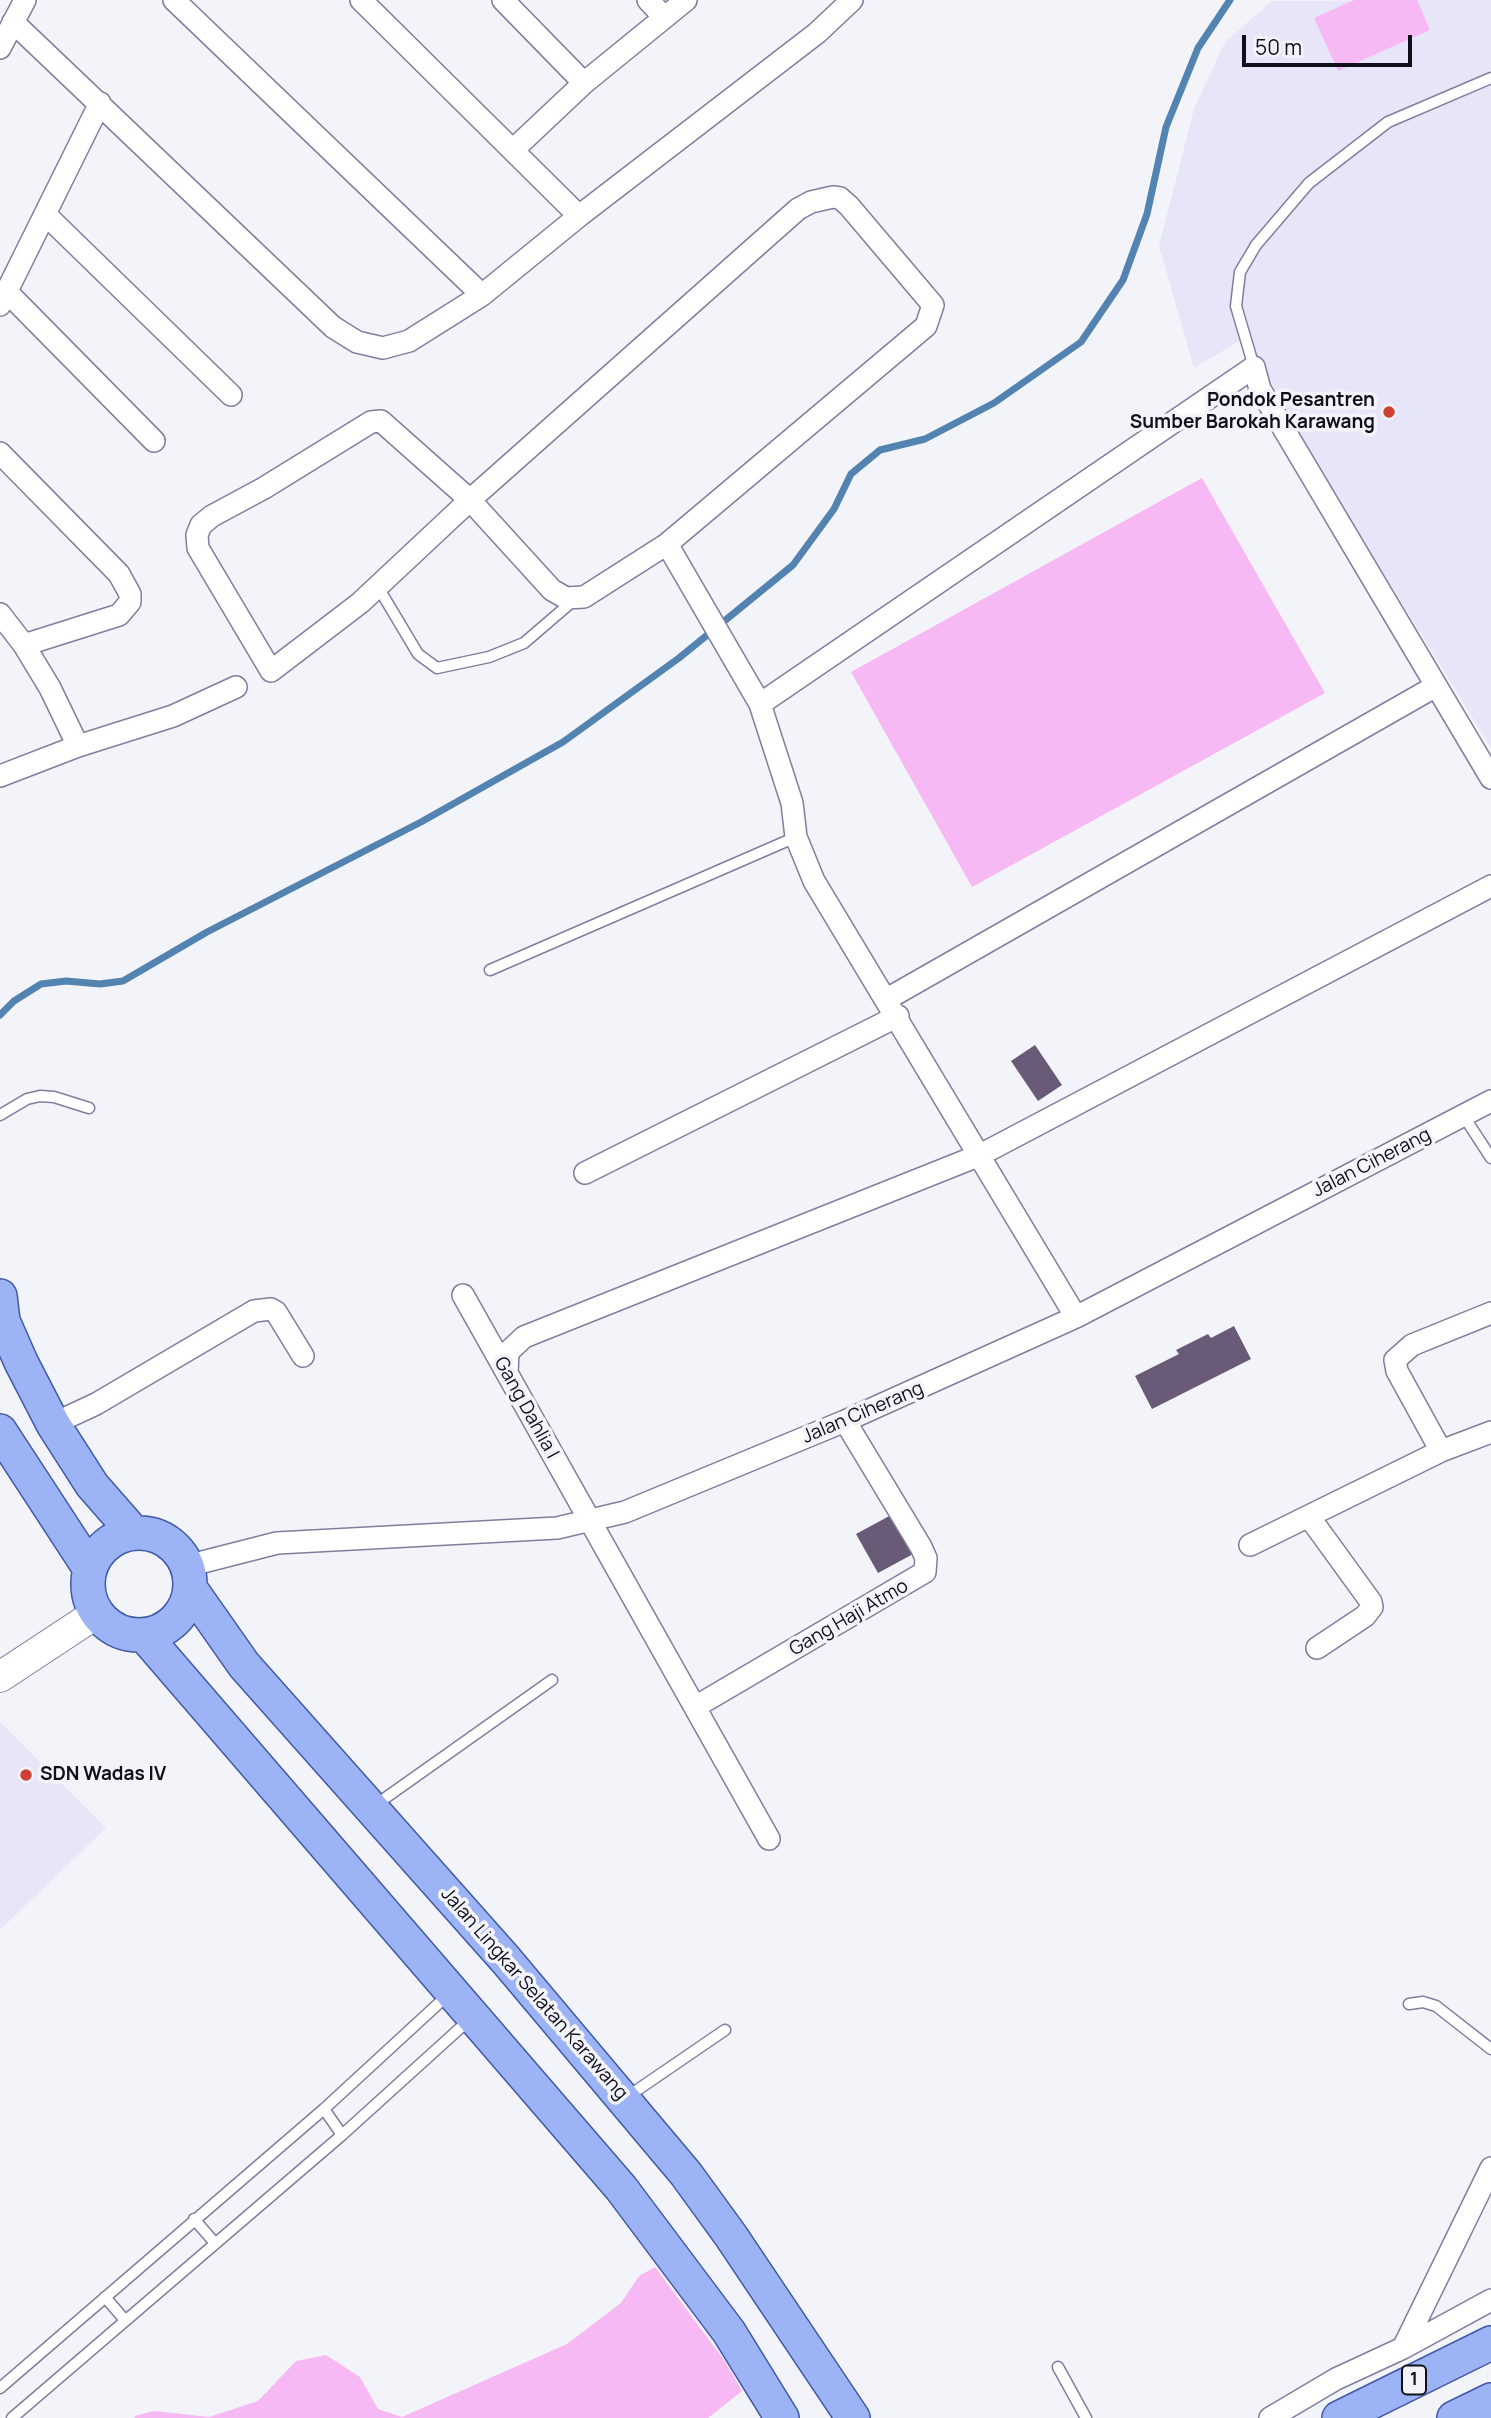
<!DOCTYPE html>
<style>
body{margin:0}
#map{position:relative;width:1491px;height:2418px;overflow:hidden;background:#f3f3fa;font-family:Manrope,sans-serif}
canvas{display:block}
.scale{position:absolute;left:1242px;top:35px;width:170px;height:32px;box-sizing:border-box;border:4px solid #100f1a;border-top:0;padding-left:9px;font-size:21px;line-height:24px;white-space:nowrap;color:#100f1a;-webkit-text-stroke:5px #f3f3fa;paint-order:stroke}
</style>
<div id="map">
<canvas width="1491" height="2418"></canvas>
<div class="scale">50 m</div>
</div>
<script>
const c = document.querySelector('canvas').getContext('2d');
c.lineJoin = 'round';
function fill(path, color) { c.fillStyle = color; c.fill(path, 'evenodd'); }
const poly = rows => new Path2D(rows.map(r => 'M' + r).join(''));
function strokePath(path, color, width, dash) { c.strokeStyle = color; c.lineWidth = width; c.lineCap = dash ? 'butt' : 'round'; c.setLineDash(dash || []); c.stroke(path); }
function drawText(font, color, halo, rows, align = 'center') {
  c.font = font + ' Manrope,sans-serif'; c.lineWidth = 7; c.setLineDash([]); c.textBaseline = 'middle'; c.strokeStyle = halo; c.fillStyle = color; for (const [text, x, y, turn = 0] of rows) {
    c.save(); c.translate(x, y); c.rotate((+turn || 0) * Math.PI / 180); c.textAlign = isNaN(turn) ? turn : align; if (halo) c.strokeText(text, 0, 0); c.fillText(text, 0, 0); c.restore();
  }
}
const built = poly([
 [1491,0,1491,748,1311,455,1246,337,1194,368,1159,246,1194,109,1225,42,1272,1],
 [0,1722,106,1828,0,1930]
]);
const green = poly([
 [1354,0,1417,0,1430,30,1338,71,1314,18],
 [1202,478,1325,693,972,887,851,672],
 [655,2267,724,2360,742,2391,708,2418,135,2418,134,2416,154,2411,209,2417,258,2401,296,2361,326,2355,360,2377,378,2409,402,2417,567,2344,621,2303,639,2276]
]);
const stream = poly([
 [0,1015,14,1001,41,984,66,981,100,984,123,981,207,932,421,822,563,742,679,658,793,565,834,509,851,474,880,450,925,439,994,403,1081,342,1123,280,1147,214,1166,127,1198,48,1230,0]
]);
const building = poly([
 [1035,1045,1062,1085,1038,1101,1011,1061],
 [1234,1326,1251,1359,1152,1409,1135,1376,1179,1354,1176,1350,1208,1334,1211,1338],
 [893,1514,915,1553,878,1573,856,1534]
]);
const lane = poly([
 [1254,367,1236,306,1240,272,1256,245,1309,183,1388,122,1491,78],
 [378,587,418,654,437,668,489,657,524,643,574,600],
 [490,970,796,837],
 [0,1115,27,1099,40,1096,54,1097,89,1108],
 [1463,1115,1491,1158],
 [374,1806,552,1680],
 [1409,2004,1423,2002,1436,2006,1491,2049],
 [627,2097,725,2030],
 [324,2109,342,2135],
 [194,2219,214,2242],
 [105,2297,124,2319],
 [1058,2367,1086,2418],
 [0,2388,324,2109,450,1993],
 [12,2418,342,2135,469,2020]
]);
const street = poly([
 [174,0,482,295],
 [361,0,579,216],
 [503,0,584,83],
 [648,0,664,17],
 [13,22,333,327,357,342,383,348,409,341,482,295,579,216,817,33,852,0],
 [0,48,25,0],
 [514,149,584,83,686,0],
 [46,215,231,395],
 [7,292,154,441],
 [0,305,100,103],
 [0,453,119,574,130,594,130,602,119,615,24,645],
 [470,500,360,603,271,671,198,548,197,535,201,525,212,516,264,488,371,422,381,421,470,500,552,590,566,598,584,597,667,544,926,326,933,305,849,206,840,198,833,197,811,202,798,209,470,500],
 [667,544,760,704,792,803,796,837,814,881,1076,1317],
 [0,614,24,645,50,688,78,746],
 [760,704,1254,367,1260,389,1276,416,1491,778],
 [0,776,78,746,173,716,236,687],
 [887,999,1436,686],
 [585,1173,898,1016],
 [463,1295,769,1839],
 [507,1373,508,1352,524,1337,980,1155,1491,886],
 [53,1424,96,1404,254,1311,271,1309,276,1312,303,1356],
 [1441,1451,1397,1371,1395,1360,1412,1345,1491,1313],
 [1310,1518,1371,1602,1372,1607,1365,1616,1317,1648],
 [1250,1545,1441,1451,1491,1432],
 [187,1566,277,1543,557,1528,625,1512,845,1421,1076,1317,1491,1101],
 [695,1707,925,1572,926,1558,921,1547,845,1421],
 [1403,2348,1491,2168],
 [1270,2418,1336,2379,1403,2348,1491,2300]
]);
const secondary = poly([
 [0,1677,97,1613]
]);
const primary = poly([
 [0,1296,3,1321,21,1362,53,1424,92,1485,134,1533],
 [0,1431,90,1569],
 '88 1584a51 51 0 1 1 102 0a51 51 0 1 1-102 0Z',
 [190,1588,244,1665,506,1960,686,2174,731,2236,853,2418],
 [144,1635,621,2188,729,2332,782,2418],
 [1339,2418,1491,2343],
 [1454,2418,1491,2400]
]);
const markers = [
 [1389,412,7,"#cf4233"],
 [26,1775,7,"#cf4233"]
];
const shields = [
 [1414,2380,24]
];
const shieldNames = [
 ["1",1414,2380]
];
const poiNames = [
 ["Pondok Pesantren",1375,401],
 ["Sumber Barokah Karawang",1375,423],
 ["SDN Wadas IV",40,1775,"left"]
];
const streetNames = [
 ["Jalan Ciherang",1372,1163,-27],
 ["Gang Dahlia I",526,1408,61],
 ["Jalan Ciherang",863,1413,-23],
 ["Gang Haji Atmo",849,1618,-30],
 ["Jalan Lingkar Selatan Karawang",534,1994,49]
];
fill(built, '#e7e6f8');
fill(green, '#f7b9f4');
strokePath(stream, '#5383b0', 7);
fill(building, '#695a77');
strokePath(lane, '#7f7e9e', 13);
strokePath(street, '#7f7e9e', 24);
strokePath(secondary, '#7f7e9e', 32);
strokePath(primary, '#4059a4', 36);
strokePath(lane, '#fff', 10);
strokePath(street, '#fff', 21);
strokePath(secondary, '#fff', 30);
strokePath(primary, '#9cb3f5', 33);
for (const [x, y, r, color] of markers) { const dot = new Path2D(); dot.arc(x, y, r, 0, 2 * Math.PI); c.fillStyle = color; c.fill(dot); strokePath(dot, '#f3f3fa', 2.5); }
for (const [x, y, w] of shields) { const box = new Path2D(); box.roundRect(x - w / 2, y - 14.5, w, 29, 5); c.fillStyle = '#f3f3fa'; c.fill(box); strokePath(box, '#100f1a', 2); }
drawText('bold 18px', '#100f1a', null, shieldNames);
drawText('bold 19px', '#100f1a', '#f3f3fa', poiNames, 'right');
drawText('19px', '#100f1a', '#f3f3fa', streetNames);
</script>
